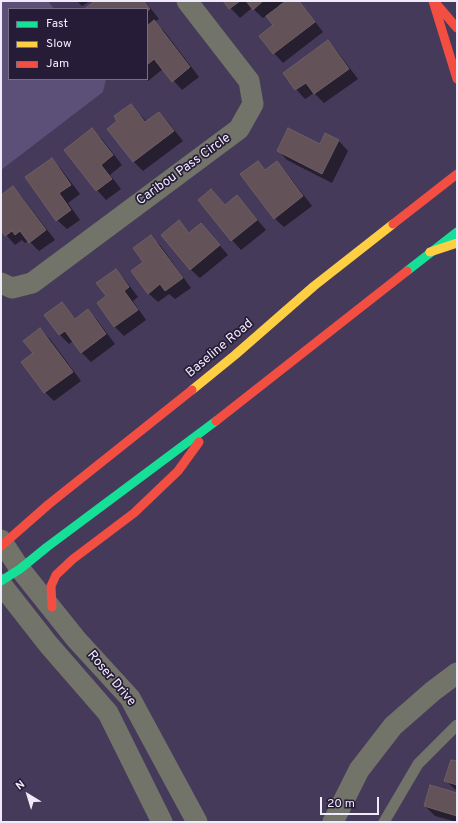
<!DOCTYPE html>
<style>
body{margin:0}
#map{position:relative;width:458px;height:823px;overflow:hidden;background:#463a5b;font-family:Overpass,sans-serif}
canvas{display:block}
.frame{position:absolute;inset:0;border:2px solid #efebfa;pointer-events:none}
.legend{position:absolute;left:8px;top:8px;width:140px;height:72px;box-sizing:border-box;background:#261c38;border:1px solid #766f86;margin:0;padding:5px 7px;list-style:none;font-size:12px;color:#efebfa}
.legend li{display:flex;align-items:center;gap:8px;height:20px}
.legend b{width:20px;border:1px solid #766f86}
.north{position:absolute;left:8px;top:775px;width:40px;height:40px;-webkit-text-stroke:3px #261c38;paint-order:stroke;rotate:322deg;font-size:11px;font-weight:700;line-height:16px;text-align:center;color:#efebfa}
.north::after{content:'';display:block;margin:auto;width:14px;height:18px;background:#efebfa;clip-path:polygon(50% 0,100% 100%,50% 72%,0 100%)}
.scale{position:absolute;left:320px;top:797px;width:59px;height:18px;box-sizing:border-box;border:2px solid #efebfa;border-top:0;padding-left:5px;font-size:12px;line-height:14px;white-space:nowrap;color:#efebfa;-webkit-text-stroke:3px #261c38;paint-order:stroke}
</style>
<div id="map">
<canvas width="458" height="823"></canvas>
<div class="frame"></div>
<ul class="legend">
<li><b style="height:5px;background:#16e098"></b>Fast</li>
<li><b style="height:5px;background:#ffcf43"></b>Slow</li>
<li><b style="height:5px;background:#f24e42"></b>Jam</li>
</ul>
<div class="north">N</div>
<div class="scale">20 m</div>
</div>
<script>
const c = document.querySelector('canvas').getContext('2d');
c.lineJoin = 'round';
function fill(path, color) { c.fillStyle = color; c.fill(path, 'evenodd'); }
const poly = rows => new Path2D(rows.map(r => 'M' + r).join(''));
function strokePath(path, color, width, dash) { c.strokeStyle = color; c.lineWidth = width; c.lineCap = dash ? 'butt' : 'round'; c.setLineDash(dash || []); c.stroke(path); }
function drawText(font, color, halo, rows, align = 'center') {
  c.font = font + ' Overpass,sans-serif'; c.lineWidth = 3.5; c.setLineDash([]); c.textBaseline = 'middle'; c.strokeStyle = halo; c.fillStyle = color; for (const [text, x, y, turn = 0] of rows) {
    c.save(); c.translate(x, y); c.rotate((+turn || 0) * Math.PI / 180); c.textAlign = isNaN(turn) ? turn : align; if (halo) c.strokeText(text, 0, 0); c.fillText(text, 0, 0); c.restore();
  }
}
const green = poly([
 [1,1,48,1,54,9,9,9,9,79,106,79,103,92,1,170]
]);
const shadow = poly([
 [77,1,90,1,82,6],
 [97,1,145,1,159,19,154,22,164,31,199,77,182,90,163,69,148,81,146,79,147,79,147,9,86,9],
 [224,1,285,1,278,6,279,8,288,1,299,1,323,32,283,63,274,53,275,26,267,15,263,18,252,8,240,18],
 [328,41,337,51,358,79,324,103,314,93,305,99,296,89],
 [131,105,147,122,159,113,168,122,183,141,143,171,134,162,109,129,119,121],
 [92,130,102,139,122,165,110,175,121,189,106,200,97,190],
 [326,135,339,141,348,151,332,183,287,160,278,150,320,146],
 [52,159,61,169,80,194,68,203,80,220,67,229,57,220],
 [258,162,266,171,277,162,286,172,312,206,284,227,274,218],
 [13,187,22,197,55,240,39,251,29,241,25,243,22,240,15,245,1,229,1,196],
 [211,190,226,206,237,196,266,230,241,250,232,240],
 [179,222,190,233,201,224,228,255,200,278,190,269],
 [150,236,160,245,191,288,175,299,169,294,158,302,148,293,144,262],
 [116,270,125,280,138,297,133,301,146,320,124,336,115,327,98,304,108,296],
 [62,303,76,319,88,310,97,320,115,344,91,362,81,352,73,341,69,344,60,335,45,315],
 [40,329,50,339,81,381,54,401,45,392,34,353],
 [457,763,457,791,445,780],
 [457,794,457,822,435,816,425,806]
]);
const building = poly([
 [95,1,144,1,150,9,147,11,147,9,84,9,95,1],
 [223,1,240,1,229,9,223,1],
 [246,1,263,1,253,10,246,1],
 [286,1,299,1,315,22,273,54,259,36,273,25,266,16,286,1],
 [154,20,190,67,172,82,154,59,147,65,147,26,154,20],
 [328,40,349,69,314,94,306,83,295,90,283,73,328,40],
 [131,104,145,122,159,112,174,131,133,162,107,129,117,121,114,116,131,104],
 [92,128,113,155,101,165,112,179,96,191,64,150,92,128],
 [288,128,320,144,325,133,339,140,322,174,277,151,288,128],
 [52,158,71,185,59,193,71,210,56,221,25,177,52,158],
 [258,161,265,170,277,161,303,196,274,219,240,174,258,161],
 [13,186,46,230,29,243,20,231,15,235,12,231,5,236,1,230,1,195,13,186],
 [211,189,225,205,237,195,257,220,231,241,198,200,211,189],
 [179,220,189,233,201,223,220,245,190,270,161,235,179,220],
 [151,235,183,278,165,291,160,284,148,294,131,271,143,262,133,248,151,235],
 [116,269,129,287,124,291,138,310,114,327,97,303,106,296,96,283,116,269],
 [62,302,75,319,88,309,106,334,81,353,65,331,59,335,44,315,62,302],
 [40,328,73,372,44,393,21,362,33,353,23,341,40,328],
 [451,760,457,761,457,785,444,781,451,760],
 [430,785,457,793,457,816,424,806,430,785]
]);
const lane = poly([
 [384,822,418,764,457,725]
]);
const street = poly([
 [1,283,12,288,32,283,239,129,253,104,249,81,187,1],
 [1,540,20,569,76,639,130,698,197,822],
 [1,584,48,644,108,713,162,822],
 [333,822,359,770,393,726,433,691,457,673]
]);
const fast = poly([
 [407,271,457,232],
 [1,581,20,569,47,547,216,421]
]);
const slow = poly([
 [430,252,457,243],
 [192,390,235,355,314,286,393,224]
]);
const jam = poly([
 [433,1,457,79],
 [434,1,457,28],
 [393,224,457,174],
 [216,421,407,271],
 [1,546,49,504,192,390],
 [52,607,51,586,56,575,73,559,134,513,178,471,199,442]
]);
const streetNames = [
 ["Caribou Pass Circle",184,170,-36],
 ["Baseline Road",220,349,-40],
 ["Roser Drive",111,679,50]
];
fill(green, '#5c5079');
fill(shadow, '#0007');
fill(building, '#635257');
strokePath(building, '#6f5e63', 1);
strokePath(lane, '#737469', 11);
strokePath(street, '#737469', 21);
strokePath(fast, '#16e098', 9);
strokePath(slow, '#ffcf43', 9);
strokePath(jam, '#f24e42', 9);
drawText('13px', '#efebfa', '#261c38', streetNames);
</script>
